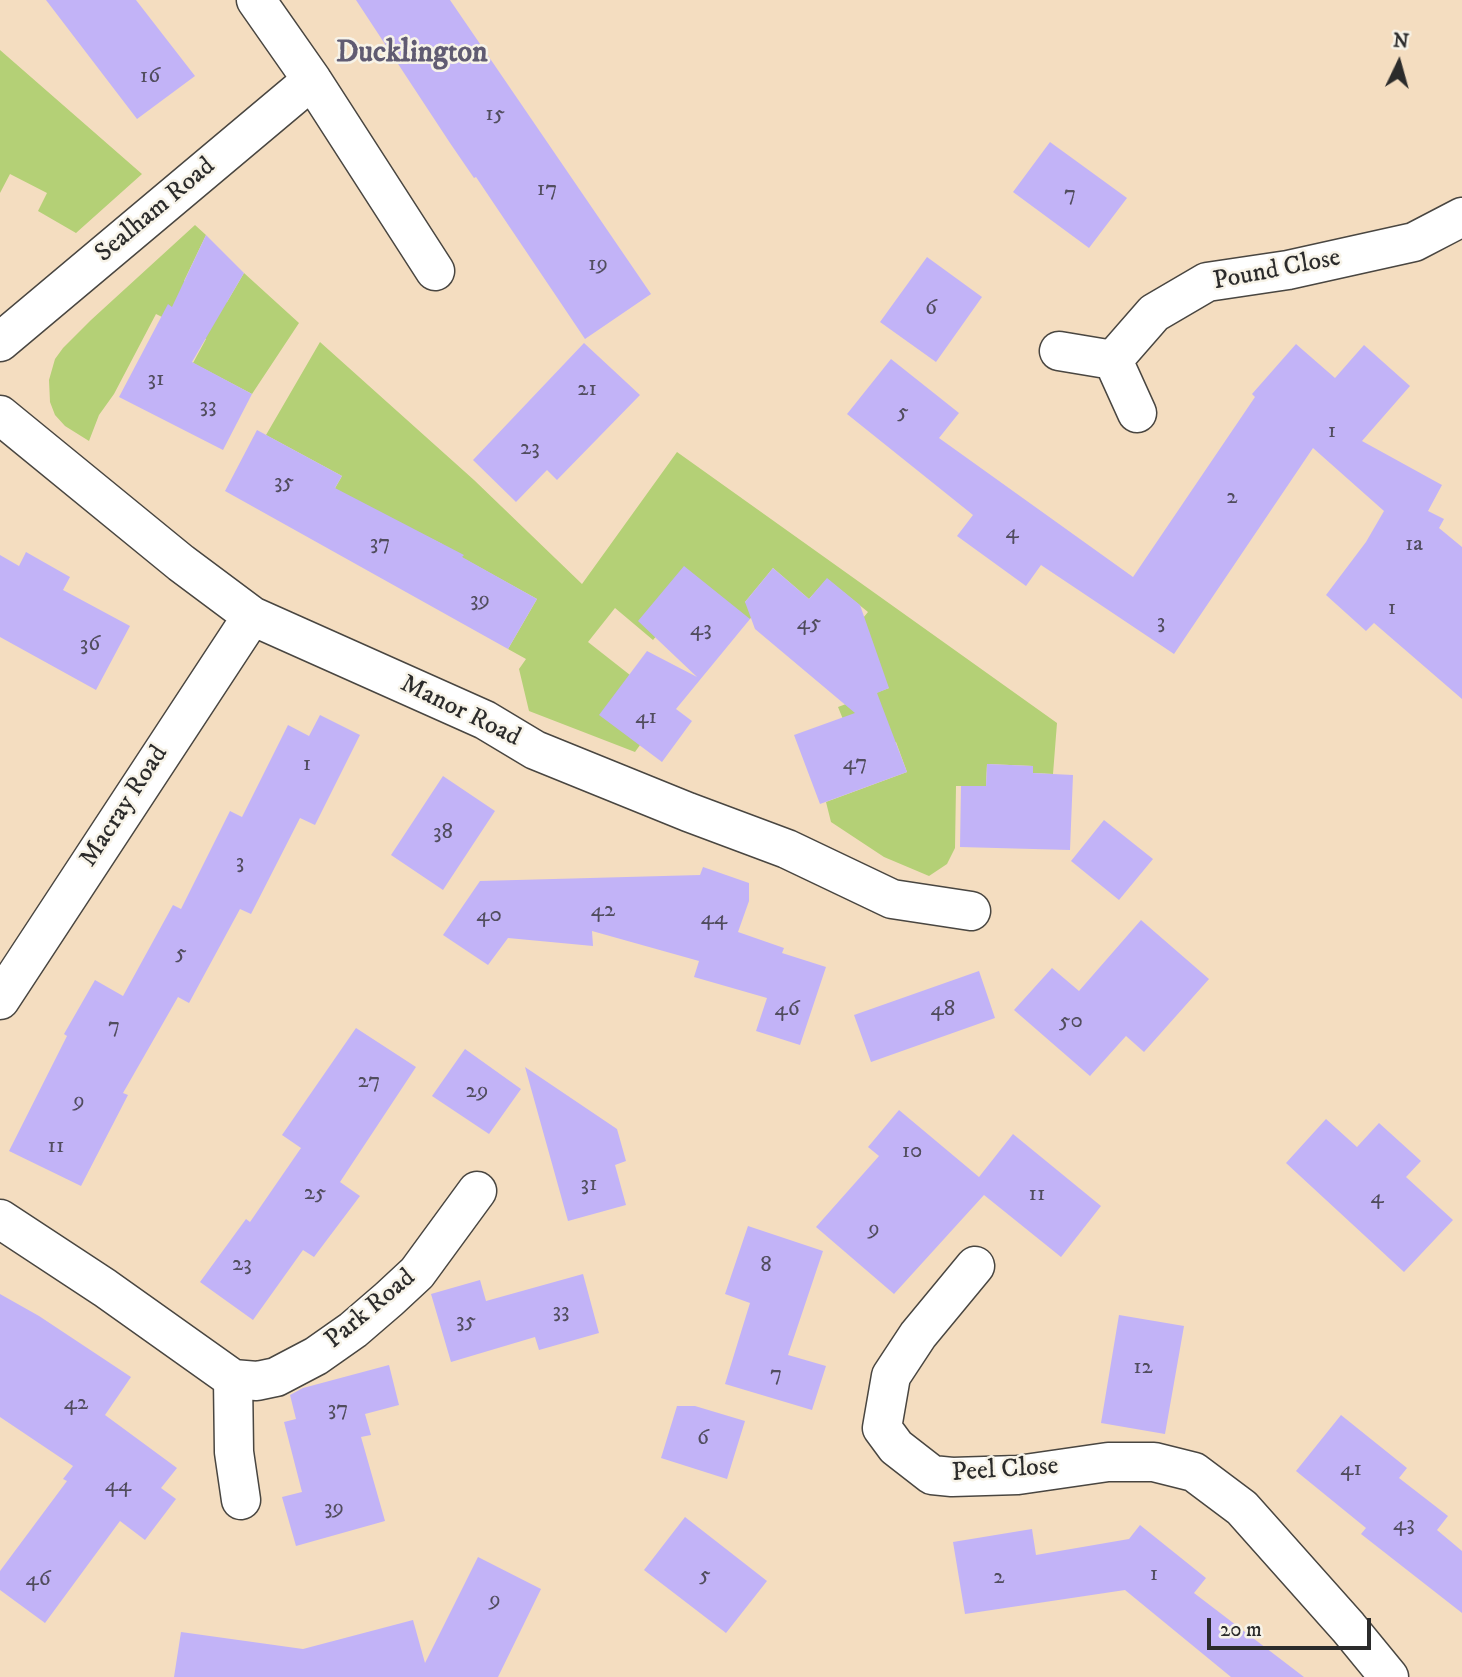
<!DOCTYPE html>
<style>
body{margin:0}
#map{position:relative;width:1462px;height:1677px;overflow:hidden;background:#f4ddc0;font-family:"IM FELL DW Pica",serif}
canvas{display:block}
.north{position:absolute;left:1364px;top:28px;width:70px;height:70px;-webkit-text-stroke:5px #f7f3e8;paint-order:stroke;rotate:5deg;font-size:19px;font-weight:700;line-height:28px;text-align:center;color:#2b2b2b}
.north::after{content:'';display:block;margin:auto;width:24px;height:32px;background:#2b2b2b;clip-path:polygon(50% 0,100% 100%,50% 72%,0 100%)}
.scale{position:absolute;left:1207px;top:1618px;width:164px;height:32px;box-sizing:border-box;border:4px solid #2b2b2b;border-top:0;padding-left:9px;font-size:21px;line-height:24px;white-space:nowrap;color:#2b2b2b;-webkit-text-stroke:5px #f7f3e8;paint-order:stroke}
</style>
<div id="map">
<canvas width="1462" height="1677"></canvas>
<div class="north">N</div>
<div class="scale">20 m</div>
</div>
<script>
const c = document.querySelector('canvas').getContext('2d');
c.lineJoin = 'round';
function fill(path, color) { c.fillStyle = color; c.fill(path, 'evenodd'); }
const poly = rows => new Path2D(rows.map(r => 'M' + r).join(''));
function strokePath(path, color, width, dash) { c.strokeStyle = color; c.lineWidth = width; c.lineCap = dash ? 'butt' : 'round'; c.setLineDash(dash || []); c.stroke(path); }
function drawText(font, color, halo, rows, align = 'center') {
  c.font = font + ' "IM FELL DW Pica",serif'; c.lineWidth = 5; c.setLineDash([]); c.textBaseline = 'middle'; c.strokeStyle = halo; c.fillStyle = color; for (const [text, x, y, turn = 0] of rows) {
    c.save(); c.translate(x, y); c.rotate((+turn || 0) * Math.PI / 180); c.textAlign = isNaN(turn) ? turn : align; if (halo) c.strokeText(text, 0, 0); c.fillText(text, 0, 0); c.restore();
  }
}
const green = poly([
 [0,50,142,174,76,233,38,211,47,193,10,174,0,193],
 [195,225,206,235,184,281,227,302,244,273,299,323,252,394,193,363,206,339,156,314,114,394,99,415,89,441,65,426,55,415,50,402,49,380,55,359,63,348,91,320],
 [320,342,474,480,582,584,677,452,1057,723,1053,774,1033,773,1033,766,987,764,986,786,956,786,955,848,947,864,929,876,884,857,831,822,826,802,907,772,896,742,858,756,838,707,889,688,831,657,868,612,827,579,809,599,773,568,745,602,756,611,750,619,679,609,653,640,615,608,588,642,630,675,640,745,635,752,529,711,519,669,526,659,508,649,537,599,452,552,442,544,334,490,342,476,266,435]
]);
const building = poly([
 [46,0,136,0,195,76,137,119],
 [356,0,450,0,651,294,585,339,476,177,474,178,450,143],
 [1050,142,1127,198,1089,248,1013,192],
 [206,235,244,273,192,362,252,394,223,450,119,397,168,304,172,307],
 [927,257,982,297,936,362,880,322],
 [584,343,640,395,557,480,547,470,516,502,473,460],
 [1296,344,1335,378,1364,345,1410,386,1362,441,1442,485,1428,511,1444,519,1439,528,1462,547,1462,699,1374,623,1366,631,1326,595,1366,542,1384,511,1313,448,1174,654,1041,565,1026,586,957,536,973,515,847,414,891,359,959,413,939,438,1133,577,1255,397,1252,394],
 [257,430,342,476,335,488,464,555,462,557,537,599,508,649,225,491],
 [26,552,70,577,63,590,130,626,96,690,0,637,0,555,19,566],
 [684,566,750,619,676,709,692,721,662,762,599,715,647,651,697,677,638,621],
 [773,568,809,599,827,578,860,605,889,688,877,693,907,772,820,804,794,735,855,713,755,629,745,602],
 [320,715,360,735,315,825,300,818,251,914,240,909,189,1003,178,997,123,1093,128,1095,81,1186,9,1151,67,1036,64,1034,95,980,123,996,173,905,181,909,230,811,242,817,288,725,309,736],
 [987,764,1033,766,1033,773,1073,775,1070,850,960,847,961,786,986,786],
 [443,776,495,811,443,890,391,855],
 [1104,820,1153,859,1119,900,1071,861],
 [703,867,749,883,749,901,738,932,784,948,782,953,826,967,800,1045,756,1031,767,998,694,977,699,961,592,931,593,946,508,938,488,965,443,935,480,881,700,875],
 [1141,920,1209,979,1144,1052,1126,1036,1090,1076,1014,1010,1052,968,1079,991],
 [979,971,995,1018,871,1062,854,1015],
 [356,1028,416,1067,340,1182,360,1196,314,1257,303,1250,253,1320,200,1282,246,1219,250,1222,301,1148,282,1135],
 [465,1049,521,1089,489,1134,432,1096],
 [525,1067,617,1129,626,1161,615,1165,626,1205,568,1221],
 [899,1110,979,1177,1013,1134,1101,1206,1061,1257,984,1195,894,1294,816,1227,879,1156,868,1147],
 [1326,1119,1357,1147,1379,1123,1421,1161,1406,1177,1453,1220,1404,1272,1286,1163],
 [748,1226,823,1251,788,1355,826,1366,812,1410,725,1384,750,1303,725,1294],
 [583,1274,599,1333,539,1350,535,1337,451,1362,431,1294,480,1280,486,1301],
 [0,1294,39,1316,131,1377,105,1415,177,1468,161,1488,176,1499,145,1540,120,1521,45,1623,0,1590,0,1571,67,1481,63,1479,73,1466,0,1417],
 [1119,1315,1184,1326,1165,1434,1101,1423],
 [389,1365,399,1405,365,1414,371,1435,361,1437,385,1521,296,1546,282,1497,302,1492,284,1422,296,1419,290,1395,303,1388],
 [677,1406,695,1406,745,1421,727,1479,661,1458],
 [1341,1415,1407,1468,1399,1478,1448,1516,1437,1530,1462,1551,1462,1613,1361,1534,1366,1528,1296,1471],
 [685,1517,767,1581,726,1633,644,1570],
 [1140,1525,1206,1578,1194,1593,1304,1677,1231,1677,1125,1590,965,1614,953,1542,1032,1529,1036,1555,1129,1539],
 [478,1557,541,1589,498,1677,174,1677,181,1632,303,1649,413,1620,425,1663]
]);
const street = poly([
 [256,0,312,80,435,271],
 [0,342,312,80],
 [1059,351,1113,360,1154,313,1207,282,1288,270,1414,242,1462,217],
 [1113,360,1137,413],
 [0,415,181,563,252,616,485,720,535,750,688,812,787,849,892,899,971,911],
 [0,1000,252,616],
 [0,1219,105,1288,233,1379,257,1381,276,1377,316,1356,353,1330,389,1299,417,1273,477,1191],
 [975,1266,918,1335,891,1376,882,1428,896,1447,932,1475,952,1477,1018,1475,1108,1462,1154,1462,1194,1472,1242,1508,1348,1627,1389,1677],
 [233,1379,234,1452,241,1500]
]);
const numberNames = [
 ["16",150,77],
 ["15",495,115],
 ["17",547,190],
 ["7",1070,195],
 ["19",598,265],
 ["6",931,309],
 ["31",156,380],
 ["21",587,390],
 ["33",208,407],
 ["5",903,413],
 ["1",1332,432],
 ["23",530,449],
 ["35",284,483],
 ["2",1232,498],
 ["4",1012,533],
 ["37",380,544],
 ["1a",1414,545],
 ["39",480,601],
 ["1",1392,609],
 ["3",1161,623],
 ["45",809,624],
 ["43",701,630],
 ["36",90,645],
 ["41",646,718],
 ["47",855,764],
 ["1",307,765],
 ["38",443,833],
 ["3",240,863],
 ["42",603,911],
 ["40",489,916],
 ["44",714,919],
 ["5",181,954],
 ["46",787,1010],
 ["48",943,1010],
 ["50",1071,1022],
 ["7",114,1027],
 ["27",369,1082],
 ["29",477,1092],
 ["9",79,1102],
 ["11",56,1147],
 ["10",912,1152],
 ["31",589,1185],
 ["25",315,1194],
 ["11",1037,1195],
 ["4",1377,1198],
 ["9",874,1230],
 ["23",242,1265],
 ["8",766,1266],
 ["33",561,1312],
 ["35",466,1322],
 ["12",1143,1368],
 ["7",776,1375],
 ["42",76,1404],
 ["37",338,1410],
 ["6",703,1439],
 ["41",1351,1470],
 ["44",118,1486],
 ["39",334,1509],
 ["43",1404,1525],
 ["1",1154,1575],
 ["5",705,1576],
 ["2",999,1578],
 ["46",38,1580],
 ["9",495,1601]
];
const streetNames = [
 ["Sealham Road",156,211,-40],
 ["Pound Close",1277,271,-11],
 ["Manor Road",460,712,26],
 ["Macray Road",125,807,-57],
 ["Park Road",371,1310,-40],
 ["Peel Close",1005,1471,-4]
];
const quarterNames = [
 ["Ducklington",412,55]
];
fill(green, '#b4d076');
fill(building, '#c2b3f7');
strokePath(street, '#494641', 41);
strokePath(street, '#fff', 38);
drawText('23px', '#514d5e', null, numberNames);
drawText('26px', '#2b2b2b', '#f7f3e8', streetNames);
drawText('bold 30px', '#605b72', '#f7f3e8', quarterNames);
</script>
